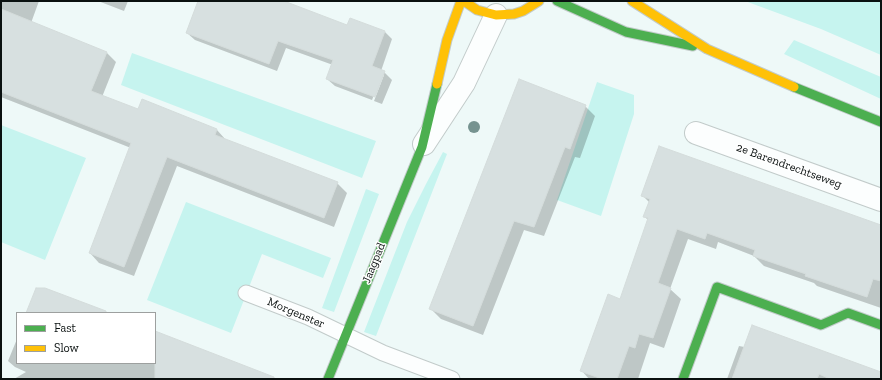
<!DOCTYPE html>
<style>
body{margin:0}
#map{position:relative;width:882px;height:380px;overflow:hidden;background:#eef9f8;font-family:"Zilla Slab",serif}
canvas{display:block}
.frame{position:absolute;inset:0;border:2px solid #0a1110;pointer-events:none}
.legend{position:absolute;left:16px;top:312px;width:140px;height:52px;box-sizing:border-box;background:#fff;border:1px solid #9da09f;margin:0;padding:5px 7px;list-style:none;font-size:12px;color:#0a1110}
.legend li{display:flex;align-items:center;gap:8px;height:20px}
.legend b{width:20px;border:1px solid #9da09f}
</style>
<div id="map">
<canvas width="882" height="380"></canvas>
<div class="frame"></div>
<ul class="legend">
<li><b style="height:5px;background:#4caf50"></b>Fast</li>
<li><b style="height:5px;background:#ffc107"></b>Slow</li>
</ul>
</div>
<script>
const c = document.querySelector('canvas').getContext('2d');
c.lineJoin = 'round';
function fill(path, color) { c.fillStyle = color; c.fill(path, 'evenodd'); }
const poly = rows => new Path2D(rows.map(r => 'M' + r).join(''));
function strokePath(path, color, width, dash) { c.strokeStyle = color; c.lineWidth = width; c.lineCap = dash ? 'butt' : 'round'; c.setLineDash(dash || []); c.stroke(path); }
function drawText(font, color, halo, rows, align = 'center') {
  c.font = font + ' "Zilla Slab",serif'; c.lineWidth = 3; c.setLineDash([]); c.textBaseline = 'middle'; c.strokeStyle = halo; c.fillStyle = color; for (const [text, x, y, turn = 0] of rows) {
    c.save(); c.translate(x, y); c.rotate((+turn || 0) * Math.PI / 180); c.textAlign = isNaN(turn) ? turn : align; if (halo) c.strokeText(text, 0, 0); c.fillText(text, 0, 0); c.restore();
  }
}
const green = poly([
 [745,1,881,1,881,55,821,29],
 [794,40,881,77,881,99,784,54],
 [132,53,376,141,362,178,121,85],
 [597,82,634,95,634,114,601,216,557,200],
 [1,125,86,158,45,260,1,242],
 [443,152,447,154,376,336,364,332,407,222,426,184],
 [366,189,379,194,334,312,322,308],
 [186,202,331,258,323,278,262,254,231,333,147,300]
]);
const shadow = poly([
 [1,1,39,1,31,23,107,53,116,62,102,97,138,111,142,100,217,130,226,140,337,183,347,193,334,227,177,166,134,276,99,263,90,253,131,148,1,97],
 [98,1,128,1,124,11],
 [199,1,280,1,348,26,385,32,392,39,381,71,384,72,392,80,382,104,374,101,384,75,382,75,372,100,335,86,327,79,333,65,286,48,277,71,195,40,187,33],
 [585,106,595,116,580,158,575,157,544,236,524,230,483,335,441,319,431,309],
 [643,196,881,227,881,308,817,286,814,283,764,266,754,256,718,242,716,249,688,239,670,289,681,299,664,348,650,343,638,379,589,379,581,370,621,300,649,221,644,216,649,202],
 [155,332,268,379,14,379,26,372,15,367,8,361,17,339,17,363,155,363],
 [739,346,881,373,881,379,727,379]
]);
const building = poly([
 [198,1,284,1,347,25,350,18,385,31,372,66,385,71,375,97,326,79,333,60,278,41,269,64,186,33,198,1],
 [1,9,107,52,91,91,138,109,142,99,217,129,215,135,338,182,324,218,167,157,124,267,89,253,131,143,1,92,1,9],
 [519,79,586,105,570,149,565,147,534,227,514,221,473,326,429,309,519,79],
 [659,146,881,225,881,281,873,279,867,297,805,276,806,274,753,256,755,250,707,233,705,239,677,229,658,283,671,288,653,338,639,334,635,348,629,346,617,379,602,379,580,371,608,294,620,299,648,218,643,217,650,199,641,196,659,146],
 [36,288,45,288,106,311,106,313,26,313,36,288],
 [752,325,881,372,881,379,830,379,819,374,817,379,732,379,752,325],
 [155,331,274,377,274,379,155,379,155,331]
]);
const lane = poly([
 [246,293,308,317,383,353,452,379]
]);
const street = poly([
 [696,133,881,200],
 [424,144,464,83,496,15]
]);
const fast = poly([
 [557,1,626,32,693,46],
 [794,87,881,122],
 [328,379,422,147,437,84],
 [683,379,717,287,821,325,848,313,881,325]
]);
const slow = poly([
 [464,1,477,10,496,15,514,14,523,11,539,1],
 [632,1,707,49,794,87],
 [437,84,447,40,461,1]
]);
const trees = [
 [474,127]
];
const streetNames = [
 ["2e Barendrechtseweg",789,166,20],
 ["Jaagpad",374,263,-68],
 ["Morgenster",296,313,23]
];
fill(green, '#c6f4ef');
fill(shadow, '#0003');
fill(building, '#d7e0e0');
strokePath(building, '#d4dcdb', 1);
strokePath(lane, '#c2cbca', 17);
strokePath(street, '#c2cbca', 24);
strokePath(fast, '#c2cbca', 11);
strokePath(slow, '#c2cbca', 11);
strokePath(lane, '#fcfefe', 15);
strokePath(street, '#fcfefe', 22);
strokePath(fast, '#4caf50', 9);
strokePath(slow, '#ffc107', 9);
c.fillStyle = '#769390';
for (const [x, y] of trees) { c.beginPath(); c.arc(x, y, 6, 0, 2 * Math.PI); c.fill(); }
drawText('12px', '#0a1110', '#fff', streetNames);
</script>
